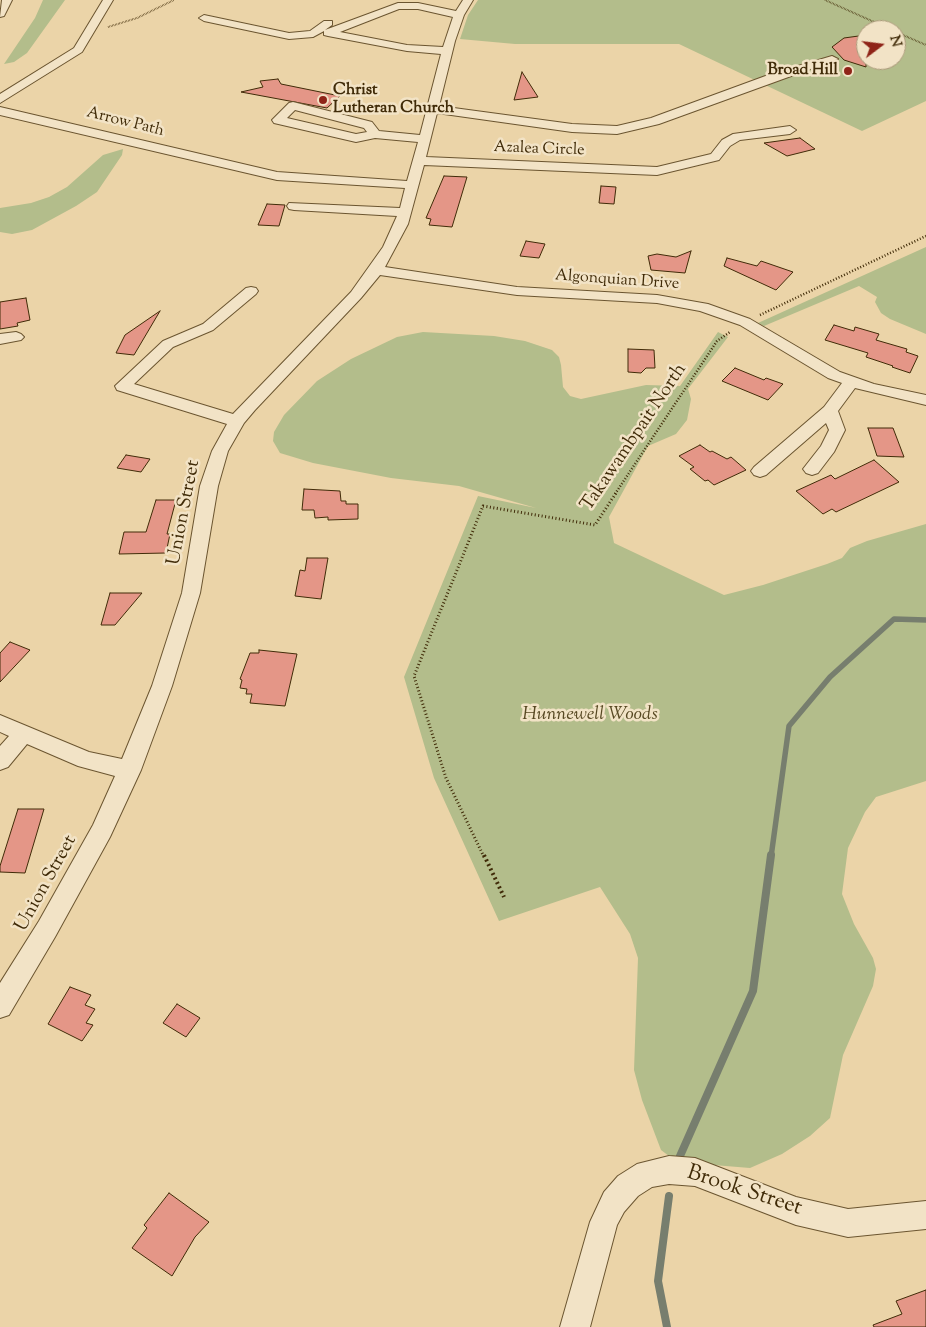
<!DOCTYPE html>
<style>
body{margin:0}
#map{position:relative;width:926px;height:1327px;overflow:hidden;background:#ebd4a8;font-family:"Sorts Mill Goudy",serif}
canvas{display:block}
.north{position:absolute;left:856px;top:20px;width:50px;height:50px;box-sizing:border-box;background:#f2e3c6;border:1px solid #ab997a;border-radius:50%;rotate:75deg;font-size:14px;font-weight:700;line-height:20px;text-align:center;color:#402b08}
.north::after{content:'';display:block;margin:auto;width:18px;height:22px;background:#8f2418;clip-path:polygon(50% 0,100% 100%,50% 72%,0 100%)}
</style>
<div id="map">
<canvas width="926" height="1327"></canvas>
<div class="north">N</div>
</div>
<script>
const c = document.querySelector('canvas').getContext('2d');
c.lineJoin = 'round';
function fill(path, color) { c.fillStyle = color; c.fill(path, 'evenodd'); }
const poly = rows => new Path2D(rows.map(r => 'M' + r).join(''));
function strokePath(path, color, width, dash) { c.strokeStyle = color; c.lineWidth = width; c.lineCap = dash ? 'butt' : 'round'; c.setLineDash(dash || []); c.stroke(path); }
function drawText(font, color, halo, rows, align = 'center') {
  c.font = font + ' "Sorts Mill Goudy",serif'; c.lineWidth = 5; c.setLineDash([]); c.textBaseline = 'middle'; c.strokeStyle = halo; c.fillStyle = color; for (const [text, x, y, turn = 0] of rows) {
    c.save(); c.translate(x, y); c.rotate((+turn || 0) * Math.PI / 180); c.textAlign = isNaN(turn) ? turn : align; if (halo) c.strokeText(text, 0, 0); c.fillText(text, 0, 0); c.restore();
  }
}
const green = poly([
 [43,0,65,0,27,53,14,62,4,64,35,18],
 [478,0,926,0,926,101,862,131,679,44,515,44,460,39,468,15],
 [866,30,896,30,896,60,866,60],
 [123,149,122,155,97,192,76,206,32,230,12,234,0,232,0,208,31,203,49,197,67,187,103,155],
 [926,247,926,334,890,319,881,313,875,302,877,297,859,286,764,326,758,323],
 [423,332,494,336,525,341,552,350,559,357,561,365,563,387,570,396,581,399,646,385,680,386,718,332,728,337,688,389,691,399,687,420,676,434,648,446,609,517,614,543,724,595,763,585,827,564,842,558,850,548,867,541,926,524,926,781,876,797,865,812,848,848,842,894,854,924,873,958,876,969,873,986,843,1055,830,1118,810,1136,782,1154,750,1168,677,1162,661,1150,642,1100,634,1070,638,958,630,934,600,887,499,921,434,778,404,677,478,496,536,508,459,486,391,478,313,463,280,453,273,441,274,432,284,415,317,381,351,359,397,337]
]);
const streamFar1 = poly([
 [771,857,789,726,830,677,894,619,926,620]
]);
const stream = poly([
 [680,1156,753,991,771,855],
 [667,1327,658,1281,669,1196]
]);
const building = poly([
 [866,35,866,67,844,60,832,47,844,38,866,35],
 [522,72,538,97,514,100,522,72],
 [278,79,281,84,340,96,327,108,241,92,263,87,260,81,278,79],
 [800,138,815,149,787,156,764,143,800,138],
 [444,176,467,177,452,227,429,225,431,219,426,218,444,176],
 [601,186,616,187,614,204,599,203,601,186],
 [267,204,285,205,279,226,258,225,267,204],
 [526,241,545,244,539,258,520,256,526,241],
 [691,251,685,273,651,270,648,256,657,254,676,257,691,251],
 [727,258,757,266,761,261,793,272,776,290,724,266,727,258],
 [26,298,30,320,17,323,18,326,0,329,0,302,26,298],
 [160,311,134,355,116,353,125,335,160,311],
 [834,325,854,331,855,327,879,334,876,340,907,349,906,352,918,356,910,373,892,367,893,366,866,357,868,353,825,340,834,325],
 [628,349,654,350,655,368,646,368,641,373,628,372,628,349],
 [735,368,764,380,766,378,783,384,768,400,722,381,735,368],
 [868,428,893,428,904,457,877,456,868,428],
 [700,445,710,452,712,451,727,459,731,457,746,470,714,485,708,480,705,481,690,469,694,467,679,456,700,445],
 [126,455,150,459,141,472,117,468,126,455],
 [874,460,899,482,836,512,832,509,823,514,796,491,831,475,835,479,874,460],
 [304,489,340,491,341,501,346,501,346,504,358,504,358,519,328,520,328,517,315,518,314,510,302,510,304,489],
 [156,500,176,500,167,534,170,534,166,553,119,554,124,532,146,532,156,500],
 [307,558,328,558,321,599,295,596,300,570,305,571,307,558],
 [110,593,142,593,115,625,101,625,110,593],
 [10,642,30,650,0,682,0,653,10,642],
 [259,650,297,654,285,706,250,703,252,694,246,694,247,689,240,688,242,680,240,679,250,653,259,653,259,650],
 [18,809,44,809,25,873,0,872,0,866,18,809],
 [70,987,91,995,85,1005,95,1009,86,1023,93,1025,82,1041,48,1024,70,987],
 [177,1004,200,1018,186,1037,163,1023,177,1004],
 [169,1193,209,1222,195,1237,172,1276,132,1248,147,1228,144,1225,169,1193],
 [926,1290,926,1327,874,1327,873,1325,902,1314,896,1301,926,1290]
]);
const pathFar3 = poly([
 [825,0,892,30],
 [108,27,137,18,174,0],
 [896,32,926,45]
]);
const pathFar2 = poly([
 [760,315,926,236],
 [615,494,717,341,730,332]
]);
const pathFar1 = poly([
 [484,857,446,778,414,676,483,506,595,525,616,493]
]);
const path = poly([
 [484,855,504,897]
]);
const minor = poly([
 [2,0,12,0,4,16,0,17,2,0],
 [103,0,113,0,82,52,0,103,0,94,74,48,103,0],
 [463,0,473,0,464,15,455,41,439,106,572,124,617,126,651,118,771,74,832,56,838,59,659,124,617,134,572,132,437,113,426,157,657,167,711,154,722,140,733,134,790,126,796,130,790,134,740,140,730,146,719,160,657,175,424,165,408,224,385,267,517,287,657,295,708,304,750,319,840,372,874,384,926,395,926,405,855,388,838,411,845,430,834,452,818,473,812,475,806,473,803,469,821,446,829,430,826,423,766,475,760,477,754,475,751,471,754,467,824,407,842,383,828,378,740,325,700,311,657,303,517,295,380,275,361,298,255,410,244,423,228,451,218,486,200,593,172,686,141,770,110,837,55,937,9,1015,0,1018,0,983,39,921,93,825,115,776,78,766,27,744,8,767,0,770,0,746,9,736,0,732,0,715,89,752,122,759,152,686,182,593,200,486,212,451,227,424,117,390,115,386,163,341,203,324,246,288,251,287,256,288,258,291,256,294,213,330,173,347,134,384,233,414,351,292,383,247,397,216,294,210,289,209,287,206,289,203,400,208,405,188,277,180,0,115,0,107,277,172,407,181,418,142,375,138,356,142,274,123,272,120,289,103,293,102,372,122,379,131,420,135,441,54,407,51,328,36,324,35,324,31,313,37,289,39,204,21,199,18,204,15,289,33,310,31,324,21,332,21,332,25,325,30,398,3,418,3,456,11,463,0],
 [399,9,418,9,453,17,443,47,407,45,340,32,399,9],
 [295,110,364,128,367,132,356,134,287,118,295,110],
 [16,332,21,334,24,337,21,340,0,344,0,334,16,332],
 [669,1156,695,1158,796,1197,848,1209,926,1201,926,1229,848,1237,796,1225,695,1186,669,1184,652,1187,638,1196,624,1212,617,1225,590,1327,560,1327,590,1222,604,1192,618,1176,637,1164,669,1156]
]);
const markers = [
 [848,71,5,"#8f2418"],
 [323,100,5,"#8f2418"]
];
const farPoinames = [
 ["Broad Hill",838,71],
 ["Christ",333,91,"left"],
 ["Lutheran Church",333,109,"left"]
];
const farStreetnames = [
 ["Arrow Path",125,123,14],
 ["Azalea Circle",539,150,2],
 ["Algonquian Drive",617,281,4]
];
const streetNames = [
 ["Takawambpait North",635,438,-56],
 ["Union Street",185,513,-79],
 ["Union Street",47,884,-61]
];
const parkNames = [
 ["Hunnewell Woods",590,716]
];
const nearStreetnames = [
 ["Brook Street",744,1192,18]
];
fill(green, '#b3bd8b');
strokePath(streamFar1, '#777e6e', 5.5);
strokePath(stream, '#777e6e', 8);
fill(building, '#e49687');
strokePath(building, '#402b08', 1);
strokePath(minor, '#6b5530', 2);
strokePath(pathFar3, '#402b08', 2, [0.5, 1]);
strokePath(pathFar2, '#402b08', 2.5, [1, 2]);
strokePath(pathFar1, '#402b08', 3, [1, 2.5]);
strokePath(path, '#402b08', 4, [2, 3]);
fill(minor, '#f2e3c6');
for (const [x, y, r, color] of markers) { const dot = new Path2D(); dot.arc(x, y, r, 0, 2 * Math.PI); c.fillStyle = color; c.fill(dot); strokePath(dot, '#f2e3c6', 2); }
drawText('bold 16px', '#402b08', '#f2e3c6', farPoinames, 'right');
drawText('16px', '#402b08', '#f2e3c6', farStreetnames);
drawText('19px', '#402b08', '#f2e3c6', streetNames);
drawText('italic 19px', '#574822', '#f2e3c6', parkNames);
drawText('22px', '#402b08', '#f2e3c6', nearStreetnames);
</script>
